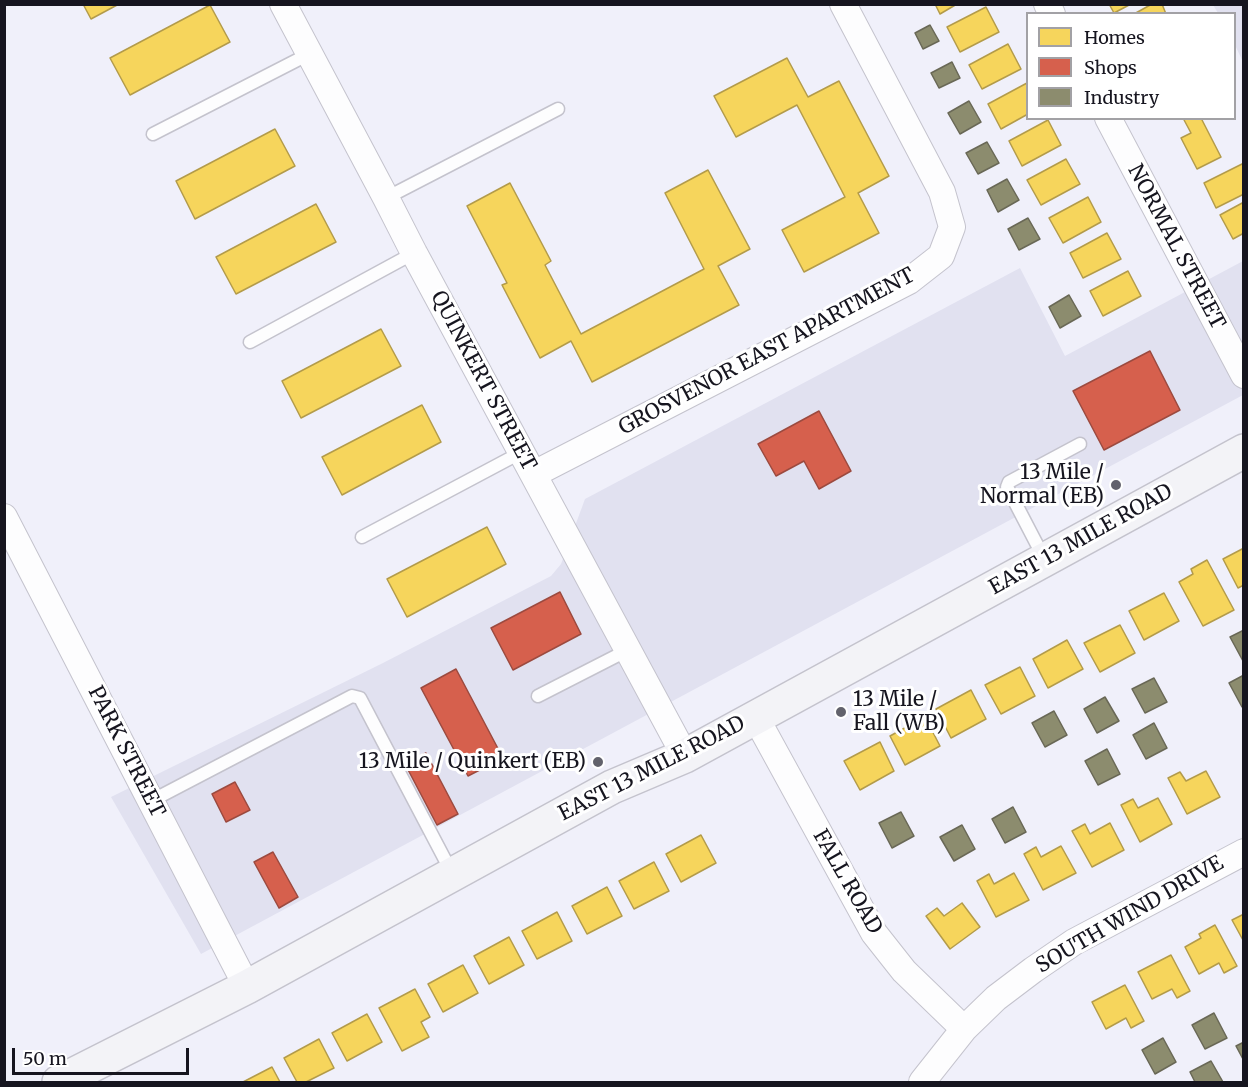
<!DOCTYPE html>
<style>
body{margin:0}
#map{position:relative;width:1248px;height:1087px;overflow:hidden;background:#f0f0fa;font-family:Merriweather,serif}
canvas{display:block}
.frame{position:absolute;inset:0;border:6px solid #16151f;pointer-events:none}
.legend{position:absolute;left:1026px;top:12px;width:210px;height:108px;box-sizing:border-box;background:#fff;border:2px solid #a2a1a5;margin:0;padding:8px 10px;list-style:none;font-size:18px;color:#16151f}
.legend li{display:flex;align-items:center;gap:12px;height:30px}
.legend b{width:30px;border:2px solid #a2a1a5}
.scale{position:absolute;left:12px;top:1048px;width:177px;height:27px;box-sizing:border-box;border:3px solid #16151f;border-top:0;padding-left:8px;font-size:18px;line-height:21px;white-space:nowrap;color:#16151f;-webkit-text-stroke:4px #fff;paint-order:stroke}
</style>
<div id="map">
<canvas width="1248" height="1087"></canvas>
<div class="frame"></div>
<ul class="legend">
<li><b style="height:16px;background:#f6d55c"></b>Homes</li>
<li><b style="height:16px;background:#d6604d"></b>Shops</li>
<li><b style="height:16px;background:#8c8c6e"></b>Industry</li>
</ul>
<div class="scale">50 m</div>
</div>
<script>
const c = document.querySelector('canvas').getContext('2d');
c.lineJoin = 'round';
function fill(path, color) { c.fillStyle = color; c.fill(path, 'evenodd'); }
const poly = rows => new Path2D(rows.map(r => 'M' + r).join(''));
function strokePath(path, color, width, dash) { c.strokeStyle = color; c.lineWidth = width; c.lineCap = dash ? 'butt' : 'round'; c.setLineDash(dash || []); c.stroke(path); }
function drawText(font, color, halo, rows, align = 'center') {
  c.font = font + ' Merriweather,serif'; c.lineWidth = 6; c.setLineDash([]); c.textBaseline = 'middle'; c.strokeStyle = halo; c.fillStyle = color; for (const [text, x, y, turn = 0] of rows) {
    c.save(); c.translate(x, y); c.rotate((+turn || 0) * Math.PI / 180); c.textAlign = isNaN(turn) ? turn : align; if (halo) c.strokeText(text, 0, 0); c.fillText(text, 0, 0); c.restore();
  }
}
const built = poly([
 [1213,5,1243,5,1243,62,1235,45,1234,14,1218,13],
 [1243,261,1243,395,201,954,111,797,383,663,551,576,561,564,585,499,1020,268,1065,356]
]);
const homes = poly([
 [83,4,119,4,91,19,83,4],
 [935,4,957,4,940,14,935,4],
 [1109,4,1131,4,1114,13,1109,4],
 [1152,4,1162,4,1166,14,1134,14,1152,4],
 [210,5,230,42,130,95,110,58,210,5],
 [986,7,999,32,960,52,947,27,986,7],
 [1008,44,1021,69,982,89,969,65,1008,44],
 [787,58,808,97,839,81,889,176,858,193,879,233,804,272,782,230,845,197,797,105,736,137,714,96,787,58],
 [1027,83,1028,114,1001,129,988,104,1027,83],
 [1183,118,1201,118,1221,157,1197,169,1181,138,1191,133,1183,118],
 [1048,120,1061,145,1022,166,1009,141,1048,120],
 [275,129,295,166,195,219,176,181,275,129],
 [1066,159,1080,184,1041,205,1027,180,1066,159],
 [1244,163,1244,194,1216,208,1204,183,1244,163],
 [708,170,750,249,718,266,739,305,592,382,571,341,540,358,502,285,507,283,467,206,510,183,551,261,545,265,581,334,704,269,665,193,708,170],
 [1088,197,1101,222,1063,243,1049,218,1088,197],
 [1244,202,1244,233,1233,239,1220,215,1244,202],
 [316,204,336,242,236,294,216,257,316,204],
 [1107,233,1121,259,1083,278,1070,253,1107,233],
 [1128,271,1141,296,1103,316,1090,291,1128,271],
 [381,329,401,366,301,418,282,381,381,329],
 [422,405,441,442,342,495,322,457,422,405],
 [487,527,506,564,407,617,387,579,487,527],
 [1244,548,1244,585,1238,588,1223,559,1244,548],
 [1207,560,1234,610,1203,626,1179,582,1193,574,1191,569,1207,560],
 [1164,593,1179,621,1144,640,1129,611,1164,593],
 [1120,625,1135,653,1100,672,1084,643,1120,625],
 [1067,640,1083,669,1048,688,1033,659,1067,640],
 [1020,667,1035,696,1001,714,985,685,1020,667],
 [971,690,986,719,951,738,936,709,971,690],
 [925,717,940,746,905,765,890,736,925,717],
 [880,742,894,771,860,790,844,761,880,742],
 [1206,771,1220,797,1187,814,1168,778,1180,772,1186,781,1206,771],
 [1158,798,1172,824,1140,842,1121,805,1133,799,1138,808,1158,798],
 [1110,823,1124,850,1092,867,1072,831,1085,824,1090,834,1110,823],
 [701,835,716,863,681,882,666,854,701,835],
 [1061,846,1076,873,1043,890,1024,854,1036,847,1041,857,1061,846],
 [654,862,669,891,634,909,619,881,654,862],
 [1014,873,1029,900,996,917,977,881,989,874,994,884,1014,873],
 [607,887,622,916,587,934,572,906,607,887],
 [962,903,980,927,950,949,926,916,937,908,944,916,962,903],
 [557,912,572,941,537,959,522,931,557,912],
 [1244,914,1244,942,1232,920,1244,914],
 [1215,925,1237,966,1224,973,1219,963,1199,974,1185,947,1201,938,1199,934,1215,925],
 [509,937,524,965,489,984,474,956,509,937],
 [1171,955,1190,991,1177,998,1172,989,1152,999,1138,972,1171,955],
 [463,965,478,993,443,1012,428,984,463,965],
 [1125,985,1144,1021,1131,1028,1126,1018,1106,1029,1092,1002,1125,985],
 [415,989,430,1017,421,1022,429,1037,402,1051,379,1008,415,989],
 [367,1014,382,1042,347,1061,332,1033,367,1014],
 [319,1039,334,1068,306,1082,297,1082,284,1058,319,1039],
 [272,1067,280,1082,243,1082,272,1067]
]);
const shops = poly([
 [1150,351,1180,410,1104,450,1073,391,1150,351],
 [819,411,851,471,819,489,804,461,776,476,758,444,819,411],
 [560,592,581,634,513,670,491,628,560,592],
 [456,669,503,758,468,776,421,688,456,669],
 [426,753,458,814,437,825,405,764,426,753],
 [235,782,250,810,226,822,212,794,235,782],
 [273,852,298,897,279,908,254,862,273,852]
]);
const industry = poly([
 [930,25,939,41,923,49,915,33,930,25],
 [952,62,960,78,939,88,931,73,952,62],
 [969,101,981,122,960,134,948,113,969,101],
 [987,142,999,163,978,174,966,153,987,142],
 [1007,179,1019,200,998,212,987,190,1007,179],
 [1028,218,1040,239,1019,250,1008,229,1028,218],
 [1069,295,1081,316,1060,328,1049,307,1069,295],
 [1244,630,1244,661,1243,661,1230,637,1244,630],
 [1244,675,1244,706,1242,707,1229,683,1244,675],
 [1154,678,1167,702,1145,713,1132,689,1154,678],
 [1105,697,1119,721,1097,733,1084,709,1105,697],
 [1054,711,1067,735,1045,747,1032,723,1054,711],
 [1154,723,1167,748,1146,759,1133,735,1154,723],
 [1107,749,1120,774,1098,785,1085,761,1107,749],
 [1013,807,1026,832,1005,843,992,819,1013,807],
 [901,812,914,836,892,848,879,823,901,812],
 [962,825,975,849,954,861,940,837,962,825],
 [1214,1013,1227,1038,1205,1049,1192,1025,1214,1013],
 [1163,1038,1176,1062,1155,1074,1142,1050,1163,1038],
 [1244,1042,1244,1061,1236,1046,1244,1042],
 [1211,1061,1223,1082,1195,1082,1190,1072,1211,1061]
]);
const service = poly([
 [153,134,309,54],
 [386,198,558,109],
 [250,342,414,253],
 [362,537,522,452],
 [1044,558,1007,487,1009,482,1080,444],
 [538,696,628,650],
 [151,801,352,696,360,698,452,873]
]);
const minor = poly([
 [283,4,386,198,414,253,685,756],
 [1047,4,1052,14],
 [1108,118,1244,375],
 [534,474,909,281,941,256,952,227,942,192,843,4],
 [4,517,247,987],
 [755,716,874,933,904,971,964,1029],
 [922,1082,964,1029,996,998,1033,970,1074,942,1244,852]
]);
const secondary = poly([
 [59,1082,247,987,612,787,685,756,1244,451]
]);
const markers = [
 [1116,485,6,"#62626c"],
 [841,712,6,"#62626c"],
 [598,762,6,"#62626c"]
];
const streetNames = [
 ["NORMAL STREET",1176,247,62],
 ["GROSVENOR EAST APARTMENT",767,352,-28],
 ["QUINKERT STREET",483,381,62],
 ["EAST 13 MILE ROAD",1081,540,-29],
 ["PARK STREET",126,752,63],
 ["EAST 13 MILE ROAD",652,769,-27],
 ["FALL ROAD",847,882,60],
 ["SOUTH WIND DRIVE",1130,915,-30]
];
const poiNames = [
 ["13 Mile /",1104,473],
 ["Normal (EB)",1104,497],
 ["13 Mile /",853,700,"left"],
 ["Fall (WB)",853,724,"left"],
 ["13 Mile / Quinkert (EB)",586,762]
];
fill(built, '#e1e1f0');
fill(homes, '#f6d55c');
strokePath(homes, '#b39b4a', 1.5);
fill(shops, '#d6604d');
strokePath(shops, '#9c4a3f', 1.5);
fill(industry, '#8c8c6e');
strokePath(industry, '#696856', 1.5);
strokePath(service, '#c4c3cd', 15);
strokePath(minor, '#c4c3cd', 28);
strokePath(secondary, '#c4c3cd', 36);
strokePath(service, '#fdfdfe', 12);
strokePath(minor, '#fdfdfe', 26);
strokePath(secondary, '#f3f3f7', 33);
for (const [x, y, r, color] of markers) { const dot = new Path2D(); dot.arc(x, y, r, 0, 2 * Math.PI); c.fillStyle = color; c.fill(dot); strokePath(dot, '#fff', 2); }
drawText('21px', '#16151f', '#fff', streetNames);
drawText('21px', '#16151f', '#fff', poiNames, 'right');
</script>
